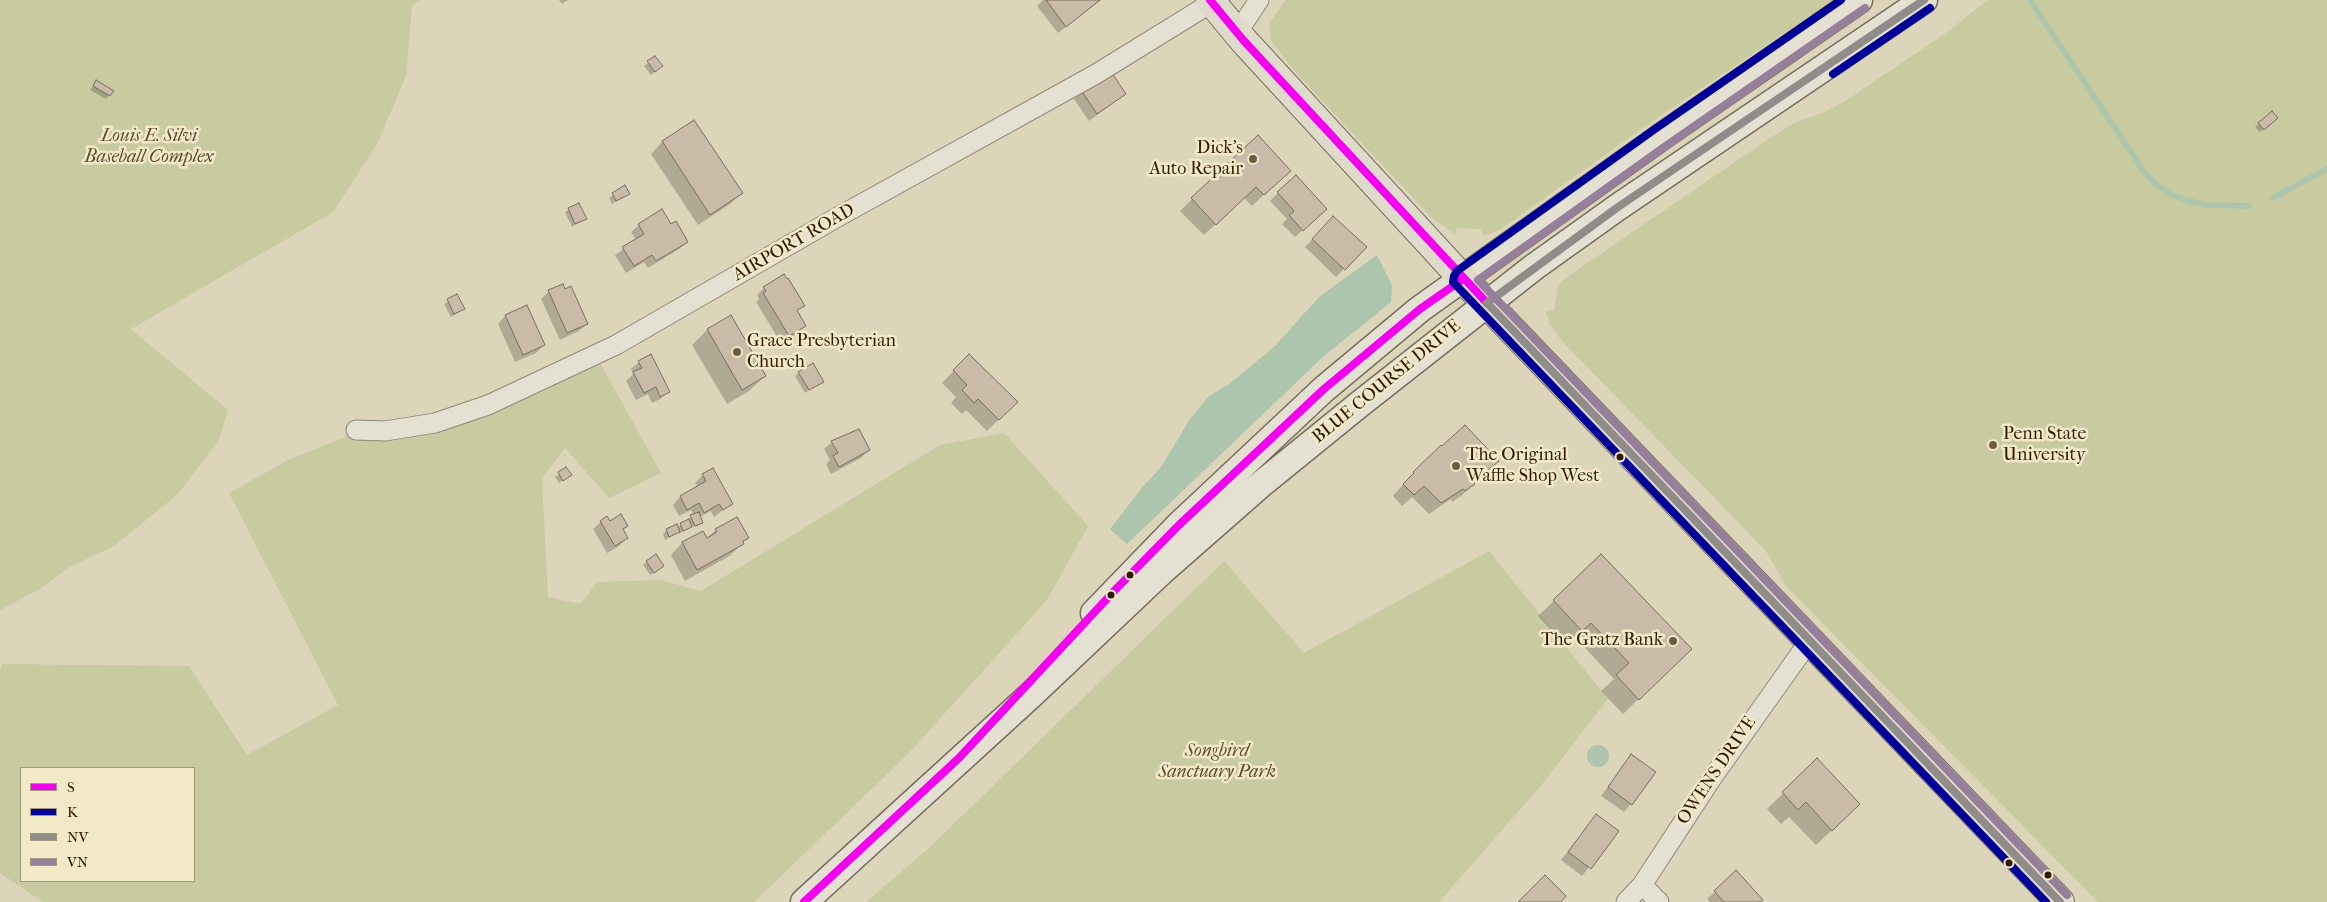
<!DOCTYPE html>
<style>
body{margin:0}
#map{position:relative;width:2327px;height:902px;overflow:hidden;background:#ddd5ba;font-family:"IM FELL French Canon",serif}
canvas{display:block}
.legend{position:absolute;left:20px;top:767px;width:175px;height:115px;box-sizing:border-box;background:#f2e9c9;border:1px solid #a5967a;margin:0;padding:6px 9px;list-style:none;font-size:15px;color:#321903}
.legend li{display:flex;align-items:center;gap:10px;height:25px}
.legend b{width:25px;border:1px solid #a5967a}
</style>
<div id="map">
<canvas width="2327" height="902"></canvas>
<ul class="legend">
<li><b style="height:6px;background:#f501f2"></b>S</li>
<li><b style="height:6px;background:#009"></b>K</li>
<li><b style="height:6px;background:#8f8c8a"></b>NV</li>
<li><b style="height:6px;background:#957f9a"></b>VN</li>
</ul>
</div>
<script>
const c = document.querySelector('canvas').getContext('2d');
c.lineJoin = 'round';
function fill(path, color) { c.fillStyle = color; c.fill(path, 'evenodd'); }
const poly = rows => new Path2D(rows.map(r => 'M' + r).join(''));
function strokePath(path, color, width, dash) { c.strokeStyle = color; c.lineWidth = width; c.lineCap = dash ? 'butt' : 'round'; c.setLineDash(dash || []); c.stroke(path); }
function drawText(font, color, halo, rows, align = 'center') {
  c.font = font + ' "IM FELL French Canon",serif'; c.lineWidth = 5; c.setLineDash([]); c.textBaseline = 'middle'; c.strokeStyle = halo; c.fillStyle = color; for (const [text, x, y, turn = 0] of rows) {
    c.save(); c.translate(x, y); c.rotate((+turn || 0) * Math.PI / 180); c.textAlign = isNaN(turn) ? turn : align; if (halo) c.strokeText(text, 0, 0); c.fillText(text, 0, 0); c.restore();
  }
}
const green = poly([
 [0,0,420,0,412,6,406,76,377,144,333,212,131,329,228,410,219,440,177,495,114,546,66,569,40,589,0,610],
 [1286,0,1834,0,1657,118,1501,229,1484,236,1482,229,1457,228,1455,234,1432,218,1297,74,1271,41,1269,23],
 [1988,0,2327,0,2327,902,2098,902,1786,586,1766,551,1561,340,1549,323,1546,312,1554,310,1558,286,1564,279,1767,140,1794,123,1825,112,1850,98,1947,32],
 [595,354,661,473,609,498,565,448,542,478,548,597,581,604,597,582,661,580,701,591,940,445,1004,433,1088,526,1047,600,907,755,754,902,43,902,0,873,0,670,2,664,189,666,247,755,338,705,229,493,290,459,358,432,409,428],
 [21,768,194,768,194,881,21,881],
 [1489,551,1608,699,1543,783,1439,902,866,902,928,849,1224,561,1304,653]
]);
const water = poly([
 [1377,255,1392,285,1391,302,1324,356,1127,544,1110,529,1141,489,1161,467,1190,419,1209,396,1229,384,1274,347,1319,297],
 '1587 756a11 11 0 1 1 22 0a11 11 0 1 1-22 0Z'
]);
const shadow = poly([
 [559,0,568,0,562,4],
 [1043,0,1101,0,1058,33,1037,6],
 [654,58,658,70,651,75,644,66],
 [97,82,112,91,106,99,90,90],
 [1082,91,1125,94,1089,121,1074,99],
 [694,121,742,193,730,204,698,225,651,154,662,142],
 [2272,122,2260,132,2255,127,2259,124],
 [1277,182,1252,206,1244,198,1204,235,1180,211,1192,199],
 [625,187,628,194,612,204,609,198],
 [1278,193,1318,216,1295,237,1282,224,1287,219,1270,201],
 [569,209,586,218,572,227,565,212],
 [639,225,671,226,687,242,679,249,648,268,644,262,626,273,615,255,636,240,631,232],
 [1326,225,1365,247,1336,277,1305,247],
 [764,288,803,305,797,312,805,326,797,334,781,343,756,302,759,299,757,295],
 [549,291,587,324,579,331,560,340,541,299],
 [457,295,464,309,451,317,444,304],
 [527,307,544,345,536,353,515,362,498,324,505,316],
 [730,317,765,376,749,391,727,404,692,345,707,330],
 [969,355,1016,402,987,431,966,410,962,414,951,403,956,397,942,383],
 [639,362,668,392,660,399,652,403,648,394,636,400,626,381,633,374,631,369],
 [799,373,822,381,805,393,795,376],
 [832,442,869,450,861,458,831,474,826,464,830,460,824,449],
 [1497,461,1461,496,1452,502,1451,499,1429,514,1412,497,1402,506,1393,496,1414,472],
 [566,469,570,475,559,483,555,477],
 [703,475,731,504,714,517,711,511,700,517,702,522,698,526,690,527,679,534,679,532,665,540,663,534,667,530,677,528,694,515,691,510,679,516,673,505,680,497,698,487,695,483],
 [601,522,627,525,622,530,627,538,619,546,607,553,593,529],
 [716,530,747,537,731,555,685,581,671,555,682,543,702,533,706,539],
 [1601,555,1675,664,1623,714,1601,691,1614,679,1575,637,1566,646,1538,616],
 [647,562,659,569,650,575,643,565],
 [1631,756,1631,804,1624,812,1601,796],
 [1817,760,1843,820,1816,845,1789,817,1781,824,1767,809],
 [1596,816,1617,832,1582,876,1561,860],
 [1715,892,1758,902,1710,902,1707,899]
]);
const stream = poly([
 [2030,0,2145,173,2155,183,2171,195,2186,200,2206,205,2249,206],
 [2273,198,2327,169]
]);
const building = poly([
 [1046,0,1100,0,1066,27,1046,0],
 [655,56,663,66,655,72,647,61,655,56],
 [1110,70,1126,94,1097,114,1081,90,1110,70],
 [96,80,114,91,110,96,93,86,96,80],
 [2272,111,2278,118,2264,130,2258,123,2272,111],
 [694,120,743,193,710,215,662,141,694,120],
 [1258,135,1291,171,1264,195,1256,187,1216,225,1191,198,1258,135],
 [1296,175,1327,209,1303,231,1289,215,1294,211,1277,192,1296,175],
 [625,185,630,194,616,201,612,193,625,185],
 [579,203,587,219,575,224,568,208,579,203],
 [662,209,671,224,676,221,688,242,656,261,652,255,634,266,622,247,644,234,638,224,662,209],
 [1333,216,1367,247,1345,270,1312,239,1333,216],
 [784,274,787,279,788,278,805,306,797,310,806,326,789,336,763,293,766,291,763,287,784,274],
 [563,284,565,289,571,286,588,324,567,333,548,290,563,284],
 [457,294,465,309,454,314,447,299,457,294],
 [527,305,545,345,523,355,505,315,527,305],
 [731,315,766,376,742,390,707,329,731,315],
 [651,354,670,392,660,397,656,387,644,393,633,372,642,368,638,361,651,354],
 [969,354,1018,402,999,420,978,399,974,403,962,390,967,385,953,370,969,354],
 [813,363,824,382,809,390,798,372,813,363],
 [1465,425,1499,461,1473,482,1475,484,1465,491,1463,489,1441,503,1424,486,1414,495,1403,484,1414,473,1413,472,1441,445,1442,446,1465,425],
 [859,429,870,450,839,467,833,456,838,453,831,441,859,429],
 [566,467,572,475,563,481,558,472,566,467],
 [713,468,733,504,723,510,719,504,704,513,699,503,687,510,680,496,706,481,702,474,713,468],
 [699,512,703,523,695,526,690,515,699,512],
 [621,514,628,526,623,529,628,538,615,546,600,521,607,516,610,521,621,514],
 [737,517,749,538,743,541,744,544,697,570,682,542,703,531,707,538,717,532,715,529,737,517],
 [689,519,692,527,683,531,680,523,689,519],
 [677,524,680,532,669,537,666,529,677,524],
 [656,554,664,566,654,573,646,561,656,554],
 [1601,554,1692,649,1639,700,1616,675,1629,663,1591,623,1582,631,1553,600,1601,554],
 [1631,754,1656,772,1632,805,1608,787,1631,754],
 [1817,758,1860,804,1832,831,1806,802,1798,810,1782,792,1817,758],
 [1596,814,1619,831,1591,869,1568,852,1596,814],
 [1736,870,1763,900,1760,902,1724,902,1714,891,1736,870],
 [1545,875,1566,896,1561,902,1518,902,1545,875]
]);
const street = poly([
 [1237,33,1259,0],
 [356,430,385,431,435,423,488,405,616,345,836,218,1096,74,1216,0],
 [1642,885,1659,902],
 [1626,902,1642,885,1712,778,1810,640]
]);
const secondary = poly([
 [1094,613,1179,525,1324,389,1420,309,1661,137,1859,0],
 [804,902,1031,695,1162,571,1260,485,1361,403,1534,267,1618,207,1924,0]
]);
const primary = poly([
 [1210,0,1244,41,1463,279,2060,902]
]);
const bus1 = poly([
 [1210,0,1244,41,1487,303],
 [804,902,959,758,1116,589,1179,525,1324,389,1420,309,1463,279]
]);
const bus2 = poly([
 [1841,0,1655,129,1457,271,1454,276,1453,282,2046,902],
 [1833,74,1930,8]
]);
const bus3 = poly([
 [1924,0,1618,207,1487,303,2060,902]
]);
const bus4 = poly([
 [1865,8,1667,145,1478,280,2067,895]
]);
const markers = [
 [1253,159,5,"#6e5b43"],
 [737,352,5,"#6e5b43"],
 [1993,445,5,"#6e5b43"],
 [1620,457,4.5,"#321903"],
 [1456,466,5,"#6e5b43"],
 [1130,575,4.5,"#321903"],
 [1111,595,4.5,"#321903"],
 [1673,641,5,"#6e5b43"],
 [2009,863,4.5,"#321903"],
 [2048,875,4.5,"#321903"]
];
const parkNames = [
 ["Louis E. Silvi",149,137],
 ["Baseball Complex",149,158],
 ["Songbird",1217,752],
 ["Sanctuary Park",1217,773]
];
const poiNames = [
 ["Dick's",1243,149,"right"],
 ["Auto Repair",1243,170,"right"],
 ["Grace Presbyterian",747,342],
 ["Church",747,363],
 ["Penn State",2003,435],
 ["University",2003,456],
 ["The Original",1466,456],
 ["Waffle Shop West",1466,477],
 ["The Gratz Bank",1663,641,"right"]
];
const streetNames = [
 ["AIRPORT ROAD",794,243,-30],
 ["BLUE COURSE DRIVE",1387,382,-39],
 ["OWENS DRIVE",1717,771,-56]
];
fill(green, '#c8caa0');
fill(water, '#adc4ad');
fill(shadow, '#0003');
strokePath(stream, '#adc4ad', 5.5);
fill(building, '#cabaa8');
strokePath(building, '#776e5e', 1);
strokePath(street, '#8f8776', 21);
strokePath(secondary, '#776e5e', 29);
strokePath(primary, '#776e5e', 30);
strokePath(street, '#e4e0d2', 19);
strokePath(secondary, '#e4e0d2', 26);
strokePath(primary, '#dfdaca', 28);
strokePath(bus1, '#f501f2', 8);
strokePath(bus2, '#009', 8);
strokePath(bus3, '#8f8c8a', 8);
strokePath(bus4, '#957f9a', 8);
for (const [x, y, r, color] of markers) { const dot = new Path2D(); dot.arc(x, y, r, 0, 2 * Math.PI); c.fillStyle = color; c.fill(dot); strokePath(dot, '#f2e9c9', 2); }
drawText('italic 18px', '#5a4b2c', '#f2e9c9', parkNames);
drawText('18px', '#321903', '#f2e9c9', poiNames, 'left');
drawText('18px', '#321903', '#f2e9c9', streetNames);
</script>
